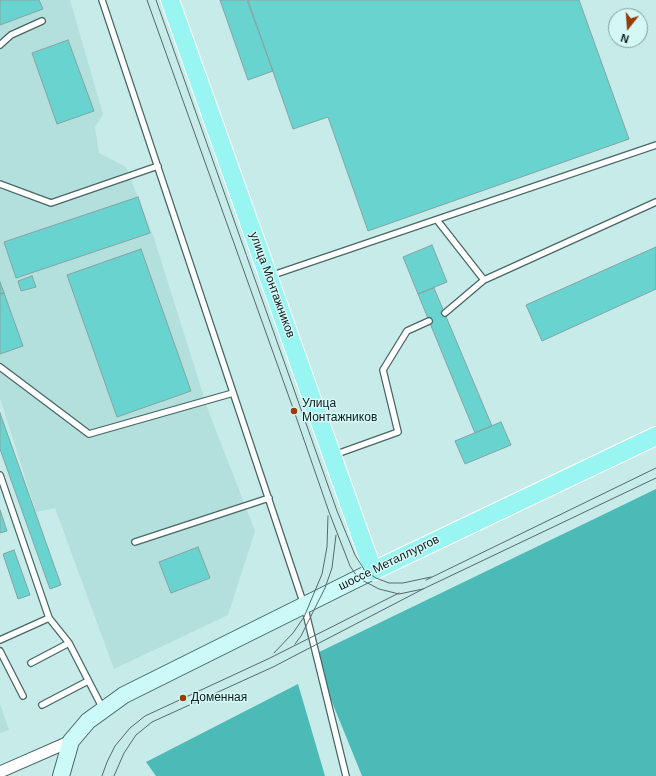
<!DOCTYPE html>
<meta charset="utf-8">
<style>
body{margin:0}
#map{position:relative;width:656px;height:776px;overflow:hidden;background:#c7ebe9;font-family:Helvetica,sans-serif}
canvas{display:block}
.north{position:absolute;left:608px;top:8px;width:40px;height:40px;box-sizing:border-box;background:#d4f8f6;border:1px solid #85a09e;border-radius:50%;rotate:197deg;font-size:11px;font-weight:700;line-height:16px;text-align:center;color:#0e1c1b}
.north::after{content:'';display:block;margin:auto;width:14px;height:18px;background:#9c3901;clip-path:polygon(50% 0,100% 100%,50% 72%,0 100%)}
</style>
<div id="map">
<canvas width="656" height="776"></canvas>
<div class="north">N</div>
</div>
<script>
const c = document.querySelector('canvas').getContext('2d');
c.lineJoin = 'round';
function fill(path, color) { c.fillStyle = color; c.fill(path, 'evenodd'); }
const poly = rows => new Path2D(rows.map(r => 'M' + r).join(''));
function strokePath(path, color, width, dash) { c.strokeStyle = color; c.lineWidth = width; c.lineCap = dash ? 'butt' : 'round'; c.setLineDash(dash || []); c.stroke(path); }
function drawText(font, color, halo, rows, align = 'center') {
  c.font = font + ' Helvetica,sans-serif'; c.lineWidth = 3; c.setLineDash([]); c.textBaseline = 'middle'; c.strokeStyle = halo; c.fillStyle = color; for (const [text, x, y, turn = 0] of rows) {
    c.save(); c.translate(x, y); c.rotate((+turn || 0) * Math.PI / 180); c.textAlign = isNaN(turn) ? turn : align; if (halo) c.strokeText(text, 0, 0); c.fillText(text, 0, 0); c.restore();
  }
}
const built = poly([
 [0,0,70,0,103,114,95,127,99,153,126,167,154,238,208,410,255,531,228,615,114,669,55,508,36,512,0,398],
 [0,704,9,730,0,733]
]);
const forest = poly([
 [656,489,656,776,362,776,313,655],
 [298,684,325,776,156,776,146,762]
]);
const building = poly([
 [0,0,39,0,43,9,0,25,0,0],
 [220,0,247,0,273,71,248,80,220,0],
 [248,0,579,0,629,139,368,231,328,117,293,129,248,0],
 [68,40,94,111,57,124,32,53,68,40],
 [138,197,150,233,16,278,4,242,138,197],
 [432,245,447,282,418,294,403,257,432,245],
 [656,247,656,289,542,341,526,305,656,247],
 [141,249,191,391,117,417,67,275,141,249],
 [32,276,36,287,21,291,18,281,32,276],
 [0,282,4,293,0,294,0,282],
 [434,288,492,426,475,433,418,294,434,288],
 [4,293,23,346,0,354,0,294,4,293],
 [0,413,61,585,50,589,0,449,0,413],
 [501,422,511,445,465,464,455,441,501,422],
 [0,510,7,531,0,533,0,510],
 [198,547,210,578,171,593,159,562,198,547],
 [14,550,30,595,18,599,3,554,14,550]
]);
const lane = poly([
 [102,0,304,605,346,776],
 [0,45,11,35,42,21],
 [0,184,51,203,158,166],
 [437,220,484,280],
 [270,276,656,145],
 [445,313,484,280,656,202],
 [0,367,89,434,233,393],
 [334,455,398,432,383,370,407,331,429,321],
 [0,475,49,618],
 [135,542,269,498],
 [0,640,49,618,69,643,103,709],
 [0,651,23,696],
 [31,663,69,643],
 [42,705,88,681]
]);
const street = poly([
 [0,772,71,741]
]);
const secondary = poly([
 [61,776,71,741,88,721,124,695,373,571]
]);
const primary = poly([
 [170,0,373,571,656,436]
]);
const tram = poly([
 [147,0,294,411,329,512,350,566,358,578,379,589,399,594,423,589],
 [156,0,337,511,355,555,365,571,376,578,389,583,403,583,431,577],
 [426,580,656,468],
 [295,644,301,636,325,588,332,568,336,535],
 [274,653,293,633,304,617,322,574,327,547,328,516],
 [102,776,107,762,115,746,130,728,145,716,270,658,399,593],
 [114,776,124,753,136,735,152,722,273,667,423,589,656,478]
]);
const markers = [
 [294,411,4,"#9c3901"],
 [183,698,4,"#9c3901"]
];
const streetNames = [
 ["улица Монтажников",272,285,70],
 ["шоссе Металлургов",389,563,-26]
];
const poiNames = [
 ["Улица",302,404],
 ["Монтажников",302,418],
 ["Доменная",191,698]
];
fill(built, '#b3dfdd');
fill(forest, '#4cbab6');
fill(building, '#68d3cf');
strokePath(building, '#83a5a3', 1);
strokePath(lane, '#476765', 8);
strokePath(street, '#476765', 13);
strokePath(secondary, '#476765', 18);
strokePath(primary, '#fff', 20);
strokePath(lane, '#fff', 5.5);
strokePath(street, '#fff', 11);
strokePath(secondary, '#ccfaf9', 16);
strokePath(primary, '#98f5f2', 18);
strokePath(tram, '#546a69', 1);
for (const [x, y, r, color] of markers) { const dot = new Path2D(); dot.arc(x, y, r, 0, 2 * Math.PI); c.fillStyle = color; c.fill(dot); strokePath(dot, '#d4f8f6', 1.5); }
drawText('12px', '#0e1c1b', '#d4f8f6', streetNames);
drawText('12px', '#0e1c1b', '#d4f8f6', poiNames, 'left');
</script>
